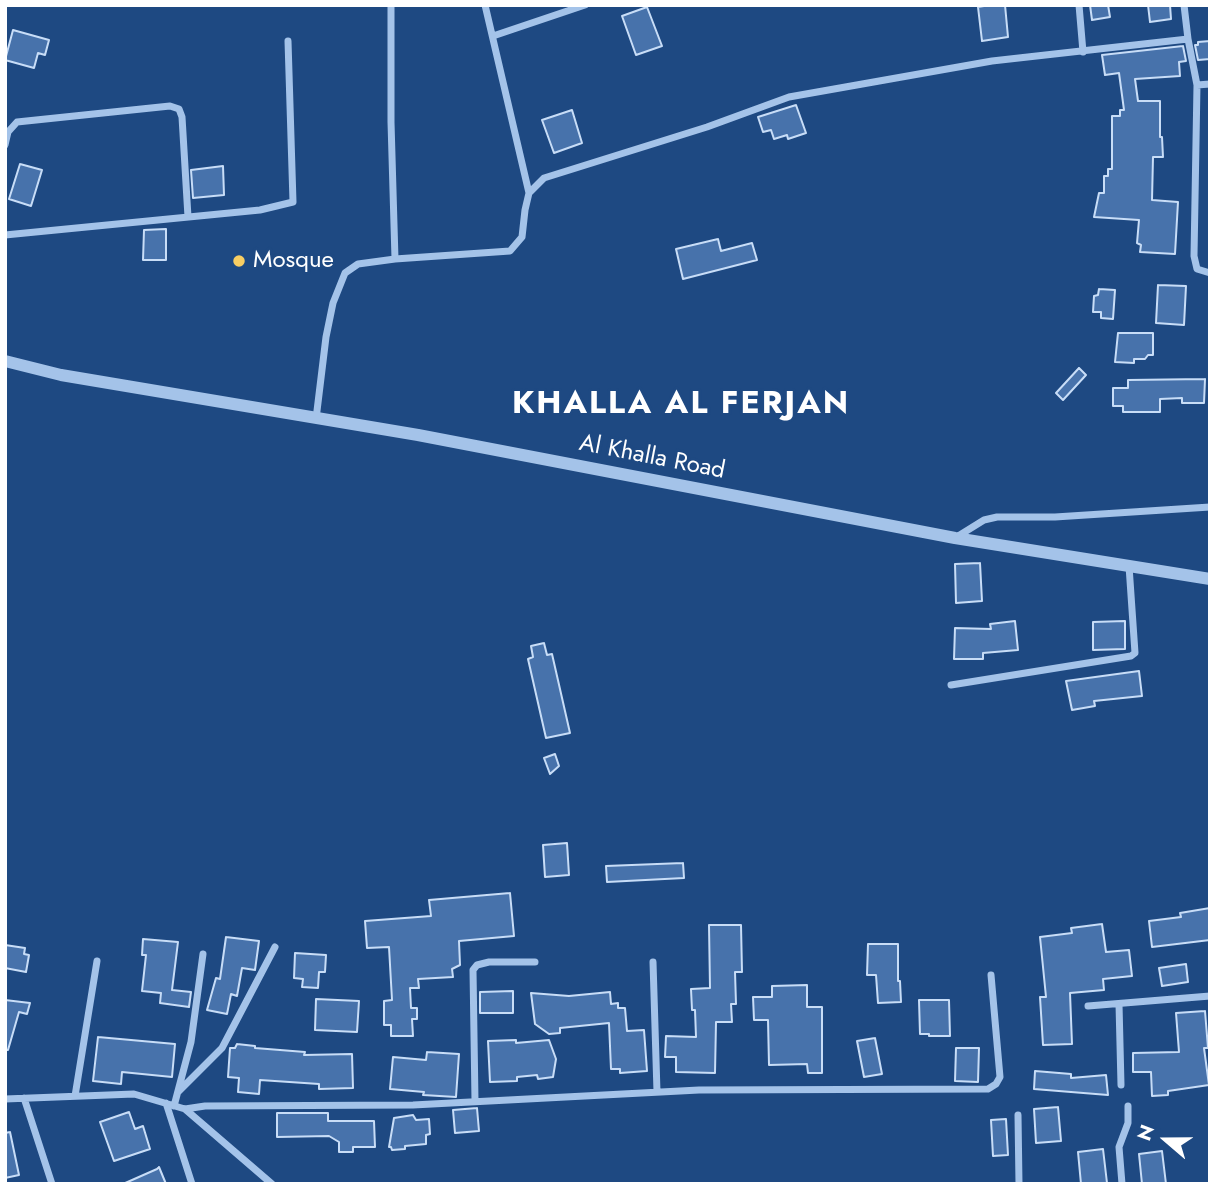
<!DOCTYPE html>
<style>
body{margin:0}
#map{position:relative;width:1215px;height:1189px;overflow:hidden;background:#1e4982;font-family:Jost,sans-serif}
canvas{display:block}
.frame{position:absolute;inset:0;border:7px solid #fff;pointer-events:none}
.north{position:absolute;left:1131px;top:1105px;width:70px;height:70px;-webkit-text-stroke:5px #1e4982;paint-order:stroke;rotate:290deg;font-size:19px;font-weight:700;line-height:28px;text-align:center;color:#fff}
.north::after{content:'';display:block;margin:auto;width:24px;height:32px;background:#fff;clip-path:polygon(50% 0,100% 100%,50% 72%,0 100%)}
</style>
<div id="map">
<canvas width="1215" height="1189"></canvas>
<div class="frame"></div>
<div class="north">N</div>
</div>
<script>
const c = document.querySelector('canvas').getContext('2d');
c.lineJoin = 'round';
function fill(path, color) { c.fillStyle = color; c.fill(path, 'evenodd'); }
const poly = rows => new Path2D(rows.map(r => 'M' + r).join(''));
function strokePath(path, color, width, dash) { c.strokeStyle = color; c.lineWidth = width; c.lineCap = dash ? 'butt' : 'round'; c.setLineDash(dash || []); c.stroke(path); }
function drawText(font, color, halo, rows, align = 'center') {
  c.font = font + ' Jost,sans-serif'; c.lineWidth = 6; c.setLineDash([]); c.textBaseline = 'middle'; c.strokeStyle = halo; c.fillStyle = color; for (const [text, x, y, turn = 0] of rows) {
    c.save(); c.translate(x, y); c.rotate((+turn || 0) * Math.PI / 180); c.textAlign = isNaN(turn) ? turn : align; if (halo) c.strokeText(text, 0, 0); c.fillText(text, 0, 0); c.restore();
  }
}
const building = poly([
 [990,5,1005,5,1008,37,982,41,978,7,990,5],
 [1090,5,1108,5,1110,17,1092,20,1090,5],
 [1148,5,1170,5,1171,19,1150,22,1148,5],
 [647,7,662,46,636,55,622,16,647,7],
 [13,30,49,40,45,55,38,53,34,68,5,60,13,30],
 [1210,41,1210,59,1198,60,1195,45,1198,45,1198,42,1210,41],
 [1183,46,1186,61,1179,62,1180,76,1135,79,1138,101,1160,101,1160,137,1162,137,1163,157,1153,157,1152,200,1178,202,1175,254,1140,252,1141,245,1137,243,1139,220,1094,217,1099,193,1104,193,1104,176,1108,176,1108,169,1112,169,1112,116,1120,116,1120,110,1124,110,1119,73,1105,75,1102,55,1183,46],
 [796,105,806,133,788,139,787,135,774,139,771,130,763,132,758,117,796,105],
 [572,110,582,143,554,153,542,120,572,110],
 [20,164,42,170,31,206,9,199,20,164],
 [223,166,224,195,193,198,191,170,223,166],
 [166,229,166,260,143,260,144,230,166,229],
 [718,239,721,251,752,243,757,260,683,279,676,249,718,239],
 [1158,285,1186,286,1184,325,1156,323,1158,285],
 [1099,289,1115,290,1113,319,1101,318,1101,312,1093,312,1094,296,1098,295,1099,289],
 [1118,333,1153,333,1153,355,1148,355,1145,359,1134,359,1134,363,1115,362,1118,333],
 [1079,368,1086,375,1063,400,1056,393,1079,368],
 [1205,379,1204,403,1182,403,1182,398,1160,399,1160,412,1123,412,1123,406,1113,406,1113,388,1128,388,1128,380,1205,379],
 [980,563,982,601,956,603,955,564,980,563],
 [1015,621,1018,650,983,653,983,659,954,659,955,628,991,629,990,624,1015,621],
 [1125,621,1125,649,1093,650,1093,622,1125,621],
 [544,643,547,655,552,654,570,733,546,738,528,659,533,657,531,646,544,643],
 [1139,671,1142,696,1094,701,1095,706,1072,710,1066,681,1139,671],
 [555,754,559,766,550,774,544,758,555,754],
 [567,843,569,875,545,877,543,845,567,843],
 [683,863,684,878,607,882,606,866,683,863],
 [510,893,514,936,459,941,460,965,452,969,453,977,418,979,419,988,410,988,411,1008,417,1008,417,1019,412,1019,413,1036,391,1036,391,1025,384,1025,384,1001,392,1000,389,947,367,948,365,921,431,916,429,900,510,893],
 [1210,908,1210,940,1152,947,1149,921,1181,917,1180,913,1210,908],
 [1102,924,1106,952,1129,950,1132,976,1103,979,1104,990,1070,993,1072,1044,1043,1045,1040,997,1046,997,1040,937,1072,933,1071,928,1102,924],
 [709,925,741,925,742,972,735,972,736,1004,731,1004,732,1022,716,1022,715,1073,676,1072,676,1057,665,1057,666,1036,696,1037,695,1010,692,1010,691,989,710,988,709,925],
 [226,937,259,941,255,970,242,968,237,996,231,994,227,1014,207,1010,216,978,220,979,226,937],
 [143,939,178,942,172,990,191,992,189,1007,160,1003,161,993,142,991,146,955,142,955,143,939],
 [868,944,898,944,898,981,900,981,901,1002,878,1003,876,975,867,975,868,944],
 [5,945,25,948,24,954,29,955,26,972,5,968,5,945],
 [295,953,326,955,325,972,319,972,318,988,302,987,303,979,294,978,295,953],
 [1186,964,1188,982,1162,986,1159,968,1186,964],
 [807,985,807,1007,822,1007,822,1073,808,1073,807,1064,769,1065,768,1020,754,1020,753,997,772,997,772,986,807,985],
 [513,991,513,1013,480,1013,480,992,513,991],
 [610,992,611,1004,618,1003,618,1008,625,1008,627,1031,644,1030,647,1071,620,1073,620,1069,611,1069,609,1023,560,1028,560,1033,549,1034,535,1024,531,993,569,996,610,992],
 [316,999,359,1001,357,1032,315,1030,316,999],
 [5,1000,30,1003,27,1014,19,1012,8,1050,5,1050,5,1000],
 [919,1000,949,1000,950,1036,929,1036,929,1034,920,1034,919,1000],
 [1205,1011,1208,1048,1204,1048,1209,1085,1168,1091,1168,1095,1152,1096,1151,1072,1133,1072,1133,1053,1179,1052,1176,1013,1205,1011],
 [98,1037,175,1044,172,1077,122,1072,121,1084,93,1081,98,1037],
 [875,1038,882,1074,864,1077,857,1041,875,1038],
 [516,1040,516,1043,549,1040,556,1059,553,1077,538,1079,537,1075,517,1077,517,1081,490,1082,488,1041,516,1040],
 [237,1044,255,1046,255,1048,305,1052,304,1055,352,1054,353,1088,319,1089,319,1084,260,1080,259,1094,238,1092,239,1078,228,1077,230,1048,235,1048,237,1044],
 [956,1048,979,1048,978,1082,955,1081,956,1048],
 [427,1052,459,1054,456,1097,423,1095,424,1092,390,1089,393,1057,426,1060,427,1052],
 [1035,1071,1071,1074,1071,1078,1106,1075,1108,1095,1034,1089,1035,1071],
 [1058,1107,1061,1141,1036,1143,1034,1109,1058,1107],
 [477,1108,479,1131,455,1133,453,1110,477,1108],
 [129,1112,135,1129,143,1126,150,1149,114,1161,100,1122,129,1112],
 [277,1113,328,1113,328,1121,374,1121,375,1147,353,1147,353,1152,339,1152,339,1142,329,1136,277,1137,277,1113],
 [413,1115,416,1120,429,1119,430,1134,426,1135,426,1144,405,1146,405,1149,392,1150,391,1147,389,1147,394,1118,413,1115],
 [1006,1119,1008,1155,993,1156,991,1120,1006,1119],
 [10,1132,19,1175,5,1178,5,1133,10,1132],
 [1103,1149,1107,1183,1081,1184,1078,1152,1103,1149],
 [1162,1151,1166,1184,1142,1184,1139,1154,1162,1151],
 [159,1167,166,1184,123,1184,157,1169,159,1167]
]);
const minor = poly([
 [391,5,391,122,395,259],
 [485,5,529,193],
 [1079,5,1083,52],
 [1184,5,1188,39,1197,85,1210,84],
 [493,36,585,5],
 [1197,85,1194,256,1197,269,1210,273],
 [5,145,8,132,17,122,170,106,179,109,182,117,188,217],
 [5,235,260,210,293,202,288,41],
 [316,419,326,337,333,303,345,273,358,264,395,259,510,251,522,237,525,210,529,193,544,178,707,127,789,97,992,61,1188,39],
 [955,538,984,520,997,517,1055,517,1210,507],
 [951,685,1131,656,1135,653,1129,566],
 [653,962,657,1092],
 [1119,1004,1121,1085],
 [1088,1006,1210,996],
 [178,1092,222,1048,275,947],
 [75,1096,97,961],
 [24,1098,52,1184],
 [5,1099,134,1094,185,1109,205,1106,413,1105,699,1090,988,1089,996,1084,1000,1077,991,975],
 [475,1101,473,970,477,965,489,962,535,962],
 [166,1103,192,1184],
 [174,1106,191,1042,203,954],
 [185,1109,272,1184],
 [1018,1115,1019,1184],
 [1122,1184,1119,1147,1128,1123,1128,1106]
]);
const tertiary = poly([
 [5,361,61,375,418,435,955,538,1210,579]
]);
const markers = [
 [239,261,7,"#f8ce63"]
];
const poiNames = [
 ["Mosque",253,261]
];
const streetNames = [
 ["Al Khalla Road",652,458,11]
];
const districtNames = [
 ["KHALLA AL FERJAN",681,405]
];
fill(building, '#4772ab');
strokePath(building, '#c8ddf7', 2);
strokePath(minor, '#a4c3e9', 7);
strokePath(tertiary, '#a4c3e9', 12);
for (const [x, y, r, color] of markers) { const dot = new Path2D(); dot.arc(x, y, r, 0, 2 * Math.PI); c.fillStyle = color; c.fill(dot); strokePath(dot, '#1e4982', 2.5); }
drawText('24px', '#fff', '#1e4982', poiNames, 'left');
drawText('24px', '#fff', '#1e4982', streetNames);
c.letterSpacing = '2px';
drawText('bold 32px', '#fff', '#1e4982', districtNames);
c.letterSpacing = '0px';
</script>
